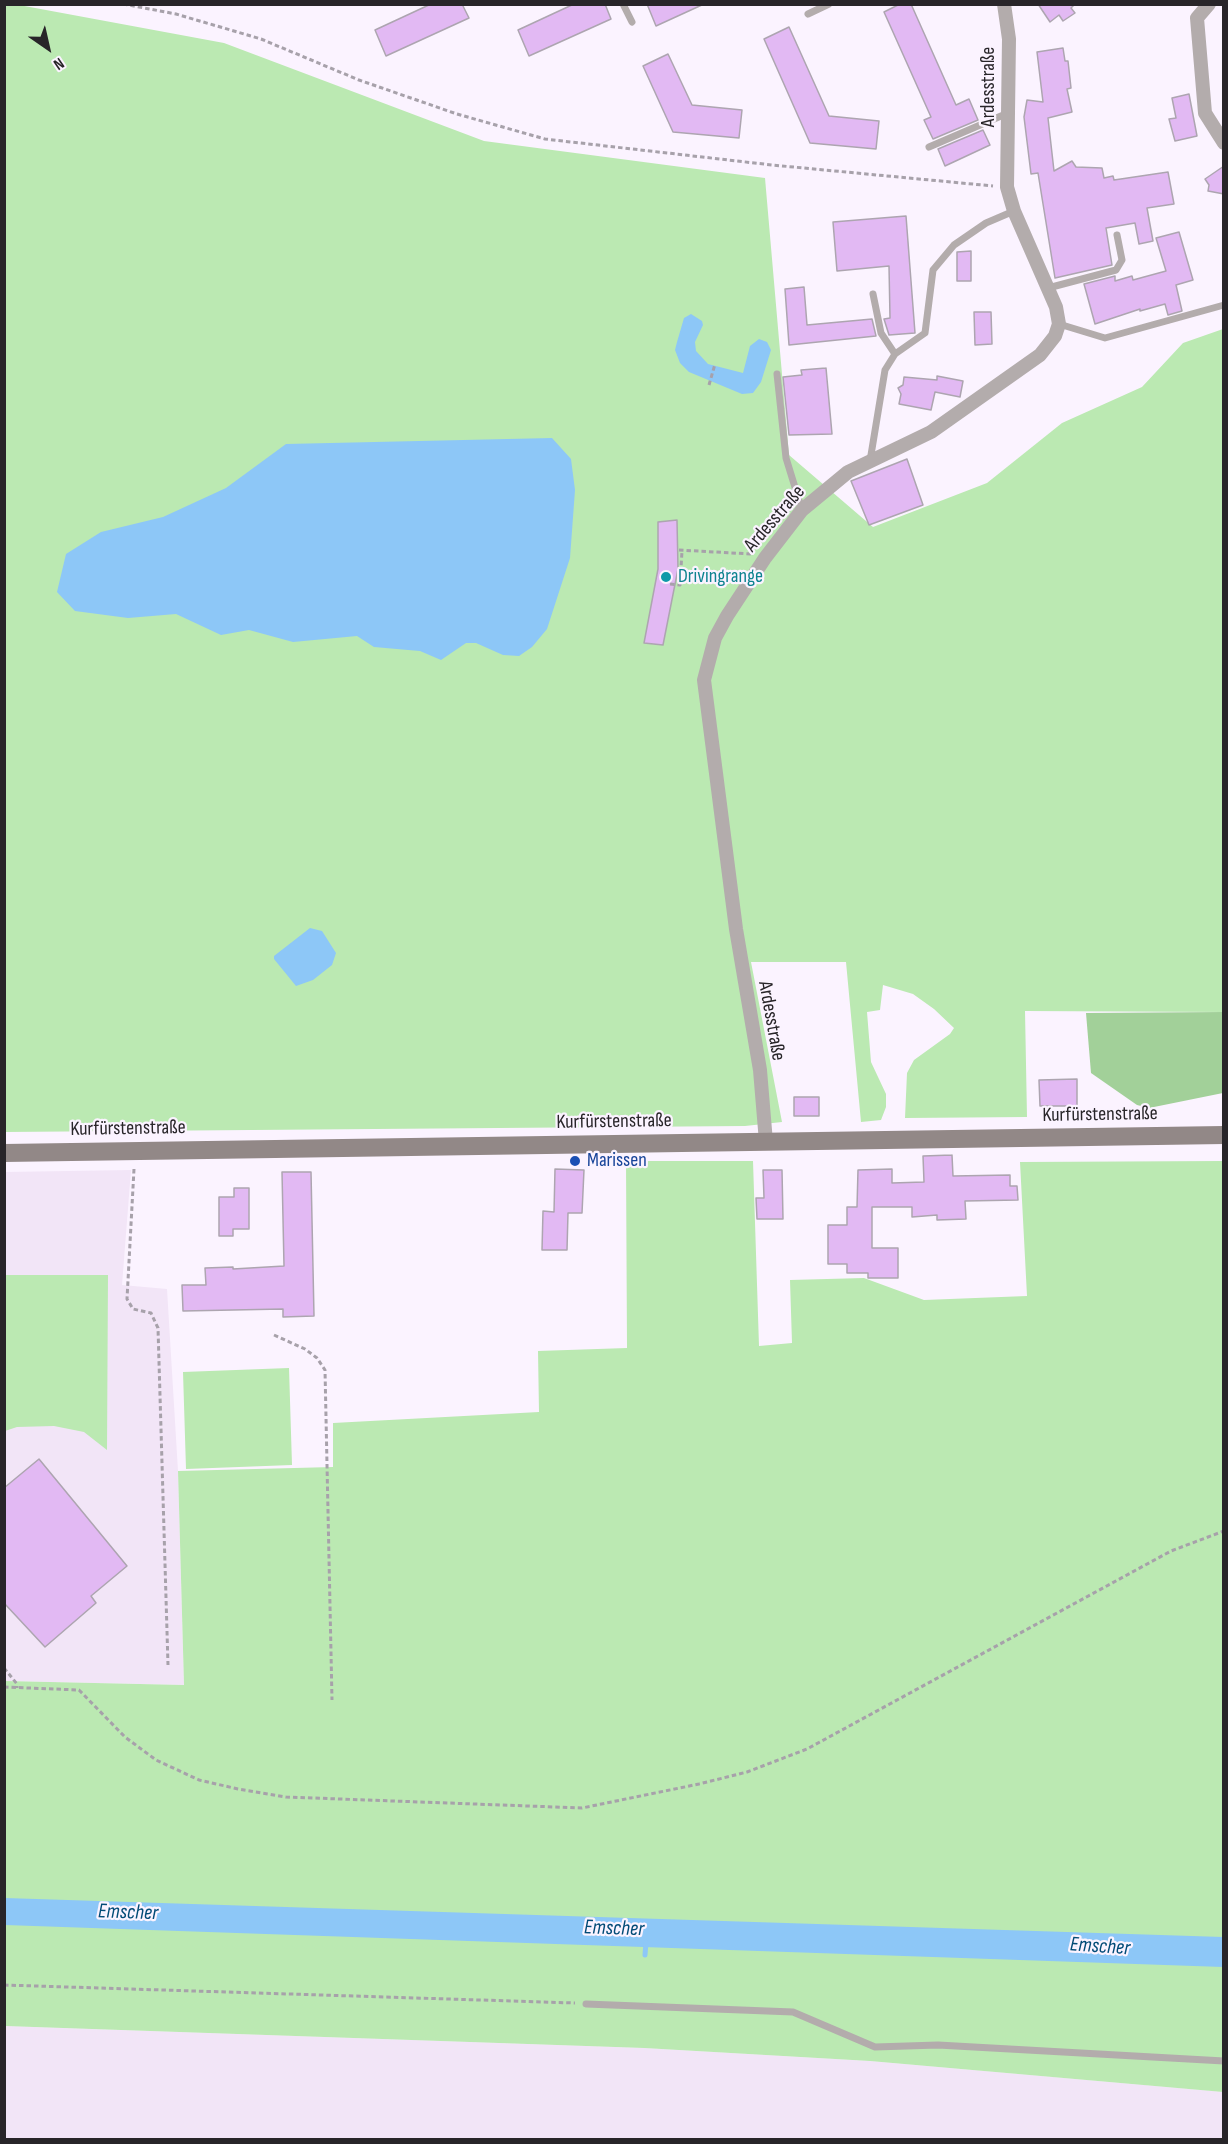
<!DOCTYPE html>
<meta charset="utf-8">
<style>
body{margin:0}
#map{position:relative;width:1228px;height:2144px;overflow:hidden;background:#fbf3ff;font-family:"Sofia Sans Condensed",sans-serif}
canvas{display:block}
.frame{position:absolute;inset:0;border:6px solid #282529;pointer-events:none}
.north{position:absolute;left:18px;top:18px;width:60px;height:60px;-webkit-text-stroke:4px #fbf3ff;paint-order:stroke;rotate:146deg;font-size:16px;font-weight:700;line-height:24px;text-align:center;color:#282529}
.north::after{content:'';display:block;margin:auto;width:21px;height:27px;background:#282529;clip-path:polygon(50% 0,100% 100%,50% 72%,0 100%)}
</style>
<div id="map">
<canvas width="1228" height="2144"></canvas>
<div class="frame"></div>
<div class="north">N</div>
</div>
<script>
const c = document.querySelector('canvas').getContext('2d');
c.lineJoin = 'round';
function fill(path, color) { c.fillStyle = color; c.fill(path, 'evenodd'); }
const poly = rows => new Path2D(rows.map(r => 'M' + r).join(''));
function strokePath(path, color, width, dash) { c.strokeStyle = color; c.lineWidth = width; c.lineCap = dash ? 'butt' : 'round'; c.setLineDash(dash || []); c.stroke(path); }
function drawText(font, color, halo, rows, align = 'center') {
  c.font = font + ' "Sofia Sans Condensed",sans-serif'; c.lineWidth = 4.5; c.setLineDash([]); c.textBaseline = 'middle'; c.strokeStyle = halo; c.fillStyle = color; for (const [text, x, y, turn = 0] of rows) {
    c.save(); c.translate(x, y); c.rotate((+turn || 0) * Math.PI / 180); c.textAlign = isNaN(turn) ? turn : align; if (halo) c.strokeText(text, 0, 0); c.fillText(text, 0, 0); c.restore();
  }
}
const built = poly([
 [131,1170,122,1285,167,1289,178,1471,184,1685,5,1681,5,1172],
 [5,2026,644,2048,870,2061,1224,2092,1223,2140,5,2140]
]);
const green = poly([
 [4,5,19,5,224,43,484,141,765,178,789,455,873,527,987,483,1062,423,1142,387,1183,343,1223,329,1223,1012,1025,1011,1027,1117,905,1118,907,1073,914,1060,950,1034,954,1028,934,1009,913,994,883,985,880,1010,867,1012,871,1062,886,1094,886,1107,881,1120,861,1122,846,962,751,962,782,1122,745,1126,5,1132],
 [626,1161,753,1161,759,1346,792,1343,790,1280,864,1278,924,1300,1027,1296,1020,1162,1223,1161,1223,2092,870,2061,644,2048,5,2026,5,1681,184,1685,178,1471,333,1467,333,1423,539,1412,538,1351,627,1348],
 [5,1275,108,1275,107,1450,84,1432,54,1426,17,1427,5,1431],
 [289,1368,292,1465,186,1469,183,1372]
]);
const forest = poly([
 [1223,1012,1223,1093,1149,1108,1137,1105,1091,1073,1086,1013]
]);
const water = poly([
 [691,314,702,321,703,325,695,342,696,351,708,364,743,373,750,346,759,339,767,342,771,350,761,382,753,393,742,394,689,372,680,363,675,350,677,342,684,318],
 [552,438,571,459,575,490,570,558,547,629,532,647,519,656,503,655,476,643,466,643,441,660,420,651,374,647,357,636,293,642,249,630,221,635,176,614,128,618,75,611,57,592,66,554,101,532,163,517,226,488,286,444],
 [310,928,322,931,336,953,332,965,313,980,296,986,274,959,274,956],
 [5,1898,1223,1937,1223,1967,5,1925]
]);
const stream = poly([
 [645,1955,646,1942]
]);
const building = poly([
 [431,4,462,4,469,18,386,56,375,30,431,4],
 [574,4,605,4,611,19,529,56,518,30,574,4],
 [647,4,704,4,656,26,647,4],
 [900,4,911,4,956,105,969,99,978,120,933,139,924,120,931,117,884,12,900,4],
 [1038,4,1075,4,1071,8,1075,13,1063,21,1059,15,1050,22,1038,4],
 [789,27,829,116,879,121,876,149,810,143,764,39,789,27],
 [1063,48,1065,61,1068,61,1071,88,1067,89,1072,112,1048,118,1054,171,1072,161,1076,167,1102,168,1104,178,1113,176,1114,180,1168,172,1174,204,1147,208,1153,241,1139,244,1135,223,1106,228,1112,265,1055,278,1038,173,1031,174,1024,117,1027,100,1043,102,1037,52,1063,48],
 [668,54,692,105,742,110,739,138,673,132,643,66,668,54],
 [1189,94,1197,136,1175,141,1169,119,1176,118,1172,98,1189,94],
 [983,130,990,145,945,166,938,149,983,130],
 [1224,166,1224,194,1208,191,1209,185,1205,179,1224,166],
 [906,216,915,333,889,335,884,319,890,318,889,266,837,271,833,222,906,216],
 [1179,232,1193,280,1176,285,1182,311,1168,315,1165,304,1140,311,1140,309,1095,324,1084,284,1115,276,1115,281,1132,276,1133,280,1166,271,1156,238,1179,232],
 [971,251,971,281,957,281,957,252,971,251],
 [804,287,807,325,872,319,876,336,789,345,785,289,804,287],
 [974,312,991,312,992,344,975,345,974,312],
 [826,368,832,434,789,435,783,377,802,375,801,370,826,368],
 [937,376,963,381,960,397,935,392,931,410,899,404,901,394,898,388,903,385,904,377,937,380,937,376],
 [907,459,923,505,869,525,851,481,907,459],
 [677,520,678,569,663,645,644,643,658,569,658,522,677,520],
 [1077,1079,1077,1106,1040,1106,1039,1080,1077,1079],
 [794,1097,819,1097,819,1116,794,1116,794,1097],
 [952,1155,953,1176,1010,1175,1010,1186,1017,1186,1018,1200,965,1201,966,1219,937,1220,937,1215,912,1217,912,1207,872,1207,872,1248,898,1248,898,1278,868,1278,868,1273,847,1273,847,1264,828,1264,828,1225,847,1225,847,1207,857,1207,858,1170,892,1169,892,1183,924,1182,923,1156,952,1155],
 [555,1169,584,1170,582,1213,568,1213,567,1250,542,1250,543,1211,554,1212,555,1169],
 [763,1170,782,1170,783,1219,757,1219,756,1198,764,1198,763,1170],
 [282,1172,311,1172,314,1316,283,1317,283,1309,183,1311,182,1285,206,1285,205,1268,233,1267,233,1269,284,1266,282,1172],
 [234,1188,249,1188,249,1229,233,1229,233,1236,219,1236,219,1197,234,1197,234,1188],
 [39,1459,127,1566,91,1596,96,1603,45,1647,4,1603,4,1488,39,1459]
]);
const path = poly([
 [123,4,176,14,261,39,359,80,457,114,545,139,772,165,993,186],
 [709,385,715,364],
 [679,550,751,554],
 [670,584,680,585,682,551],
 [134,1169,127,1299,133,1309,151,1313,158,1328,168,1665],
 [274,1335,305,1349,317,1358,325,1370,332,1700],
 [4,1668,17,1684,17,1688],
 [4,1687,79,1690,125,1737,156,1760,199,1780,238,1789,286,1797,582,1808,699,1784,747,1772,807,1749,1171,1551,1224,1531],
 [4,1985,575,2003]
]);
const service = poly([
 [623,4,632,22],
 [808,14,829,4],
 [929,147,1008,113],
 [1048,288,1116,270,1122,260,1117,235],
 [873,294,881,333,895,354],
 [1059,324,1105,338,1224,305],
 [777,374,786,458,802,510],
 [870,461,885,370,895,354,925,333,933,270,954,245,986,223,1014,211],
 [586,2004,793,2012,875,2047,938,2045,1224,2061]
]);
const minor = poly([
 [1209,4,1197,18,1205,113,1224,143],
 [766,1142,760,1070,736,929,704,680,715,638,727,616,765,558,802,510,848,472,931,432,1040,355,1055,336,1059,324,1056,307,1014,211,1007,187,1009,39,1004,4]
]);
const secondary = poly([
 [4,1153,1224,1135]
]);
const markers = [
 [666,577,6,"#0f9aa8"],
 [575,1161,6,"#1a4fb4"]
];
const streetNames = [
 ["Ardesstraße",989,87,-90],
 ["Ardesstraße",775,519,-49],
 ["Ardesstraße",771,1021,80],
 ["Kurfürstenstraße",1100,1115,-1],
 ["Kurfürstenstraße",614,1122,-1],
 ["Kurfürstenstraße",128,1129,-1]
];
const cultureNames = [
 ["Drivingrange",678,577]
];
const transitNames = [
 ["Marissen",587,1161]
];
const waterNames = [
 ["Emscher",128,1913,2],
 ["Emscher",614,1929,2],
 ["Emscher",1100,1947,4]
];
fill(built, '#f2e5f7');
fill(green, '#bbe9b2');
fill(forest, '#a2d099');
fill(water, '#8dc7f7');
strokePath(stream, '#8dc7f7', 5);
fill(building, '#e2b9f3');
strokePath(building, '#ada5b0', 1.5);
strokePath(path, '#a7a1aa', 3, [4.5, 3]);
strokePath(service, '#b3acac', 7);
strokePath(minor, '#b3acac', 14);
strokePath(secondary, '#928887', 18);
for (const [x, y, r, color] of markers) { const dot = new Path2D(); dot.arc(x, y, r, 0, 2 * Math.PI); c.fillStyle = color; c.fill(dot); strokePath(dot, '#fbf3ff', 2); }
drawText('20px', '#282529', '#fbf3ff', streetNames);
drawText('20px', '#0d838f', '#fbf3ff', cultureNames, 'left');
drawText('20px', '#164399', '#fbf3ff', transitNames, 'left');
drawText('italic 21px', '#024b77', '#fbf3ff', waterNames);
</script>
